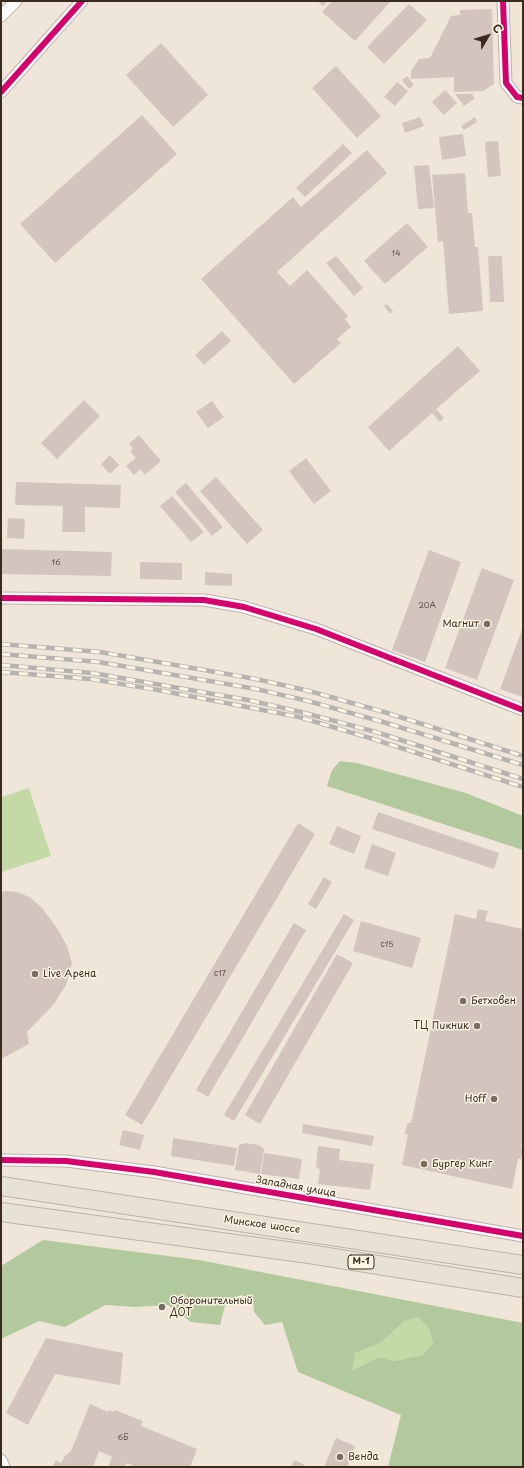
<!DOCTYPE html>
<meta charset="utf-8">
<style>
body{margin:0}
#map{position:relative;width:524px;height:1468px;overflow:hidden;background:#efe6d9;font-family:"Playpen Sans",sans-serif}
canvas{display:block}
.frame{position:absolute;inset:0;border:2px solid #3b2a1e;pointer-events:none}
.north{position:absolute;left:468px;top:16px;width:40px;height:40px;-webkit-text-stroke:3px #fcf5e5;paint-order:stroke;rotate:52deg;font-size:11px;font-weight:700;line-height:16px;text-align:center;color:#3b2a1e}
.north::after{content:'';display:block;margin:auto;width:14px;height:18px;background:#3b2a1e;clip-path:polygon(50% 0,100% 100%,50% 72%,0 100%)}
</style>
<div id="map">
<canvas width="524" height="1468"></canvas>
<div class="frame"></div>
<div class="north">С</div>
</div>
<script>
const c = document.querySelector('canvas').getContext('2d');
c.lineJoin = 'round';
function fill(path, color) { c.fillStyle = color; c.fill(path, 'evenodd'); }
const poly = rows => new Path2D(rows.map(r => 'M' + r).join(''));
function strokePath(path, color, width, dash) { c.strokeStyle = color; c.lineWidth = width; c.lineCap = dash ? 'butt' : 'round'; c.setLineDash(dash || []); c.stroke(path); }
function drawText(font, color, halo, rows, align = 'center') {
  c.font = font + ' "Playpen Sans",sans-serif'; c.lineWidth = 3; c.setLineDash([]); c.textBaseline = 'middle'; c.strokeStyle = halo; c.fillStyle = color; for (const [text, x, y, turn = 0] of rows) {
    c.save(); c.translate(x, y); c.rotate((+turn || 0) * Math.PI / 180); c.textAlign = isNaN(turn) ? turn : align; if (halo) c.strokeText(text, 0, 0); c.fillText(text, 0, 0); c.restore();
  }
}
const green = poly([
 [29,788,51,856,1,872,1,797],
 [419,1317,429,1329,433,1343,423,1356,394,1361,379,1357,351,1370,355,1353,382,1342,404,1321]
]);
const forest = poly([
 [340,761,357,763,466,793,523,816,523,850,327,786,332,770],
 [43,1240,199,1260,523,1323,523,1467,388,1467,401,1415,298,1372,282,1322,265,1325,254,1312,253,1299,241,1295,226,1302,220,1325,191,1322,168,1305,135,1307,105,1305,65,1327,39,1321,1,1339,1,1266],
 [419,1317,429,1329,433,1343,423,1355,394,1361,379,1357,352,1370,355,1353,382,1342,404,1321]
]);
const building = poly([
 [317,1,328,1,323,6],
 [332,1,389,1,390,2,355,41,322,12],
 [409,4,427,20,384,64,367,47],
 [492,9,494,84,483,91,454,92,454,77,411,79,411,71,419,59,430,58,451,16,460,15,460,10],
 [161,43,208,95,173,127,126,75],
 [336,66,381,116,357,138,312,88],
 [407,76,414,85,409,89,402,80],
 [397,82,408,91,395,106,384,97],
 [445,90,457,103,444,115,432,102],
 [455,94,472,94,475,98,464,106],
 [142,115,177,154,55,263,20,224],
 [420,117,424,126,405,133,402,123],
 [475,117,477,122,464,130,461,126],
 [463,134,466,156,442,160,439,137],
 [498,141,501,176,488,177,485,142],
 [343,144,352,153,305,197,296,188],
 [367,150,387,173,277,272,290,286,307,270,348,316,345,319,351,327,337,339,341,343,294,384,201,279,293,197,301,207],
 [429,165,434,208,418,209,414,166],
 [465,173,468,213,472,213,475,247,478,247,483,311,449,314,443,241,438,242,432,175],
 [407,223,428,247,385,284,364,261],
 [336,256,363,288,354,296,326,263],
 [488,256,502,256,504,302,490,302],
 [387,304,393,311,390,314,384,306],
 [222,331,231,341,204,365,195,355],
 [458,346,480,371,436,409,444,418,440,422,432,413,389,451,368,427],
 [84,400,100,416,57,459,41,443],
 [212,401,224,417,208,428,196,412],
 [139,435,161,461,145,475,140,469,134,475,126,466,136,458,130,451,133,448,129,444],
 [110,455,119,465,110,474,101,464],
 [306,458,331,491,314,504,289,471],
 [216,477,263,530,247,544,200,491],
 [16,482,121,485,120,508,85,507,85,532,62,532,63,506,15,505],
 [186,483,223,527,212,536,175,492],
 [172,496,204,532,191,542,160,506],
 [8,518,25,519,24,539,7,538],
 [1,549,112,552,111,576,1,574],
 [429,550,461,562,425,662,392,650],
 [140,562,182,563,182,580,140,579],
 [482,568,514,580,477,680,445,668],
 [205,572,232,574,232,586,205,585],
 [523,627,523,697,500,689],
 [378,812,499,853,494,869,372,829],
 [298,823,315,834,142,1125,125,1115],
 [337,826,361,836,354,854,329,844],
 [372,844,396,853,388,876,364,868],
 [324,877,332,882,316,909,308,904],
 [6,891,18,892,31,898,42,908,57,928,67,946,72,963,66,985,53,1005,27,1032,29,1044,1,1059,1,893],
 [478,909,488,911,485,921,523,929,523,1138,521,1147,523,1147,523,1151,521,1159,518,1159,512,1189,402,1165,408,1134,405,1134,406,1128,408,1123,411,1123,455,914,476,919],
 [344,914,354,920,234,1121,224,1115],
 [361,921,421,938,412,968,353,951],
 [294,923,306,930,208,1097,196,1090],
 [337,954,353,963,260,1124,245,1115],
 [303,1124,374,1136,372,1146,302,1133],
 [123,1130,144,1135,140,1150,119,1145],
 [173,1138,237,1148,234,1166,171,1156],
 [245,1143,259,1145,264,1149,260,1174,235,1170,239,1145],
 [318,1146,340,1149,339,1160,374,1164,370,1190,318,1184,320,1169,316,1168],
 [264,1153,302,1159,299,1179,261,1174],
 [46,1338,123,1353,120,1385,55,1374,28,1425,6,1413],
 [90,1404,108,1412,109,1410,114,1412,115,1410,143,1421,141,1426,197,1449,190,1467,135,1467,127,1463,125,1467,108,1467,112,1457,99,1451,93,1467,53,1466,56,1460,61,1463,65,1456,71,1451],
 [336,1438,355,1446,347,1467,324,1467],
 [294,1460,305,1465,304,1467,291,1467]
]);
const minor = poly([
 [503,1,506,83,517,97,523,98],
 [1,16,16,1],
 [1,92,82,1],
 [1,598,204,600,244,607,316,629,523,710],
 [1,1160,66,1161,154,1172,523,1236],
 [1,1460,4,1467]
]);
const trunk = poly([
 [1,1186,523,1265],
 [1,1212,309,1254,523,1288]
]);
const rail = poly([
 [1,644,100,652,256,679,309,691,384,712,523,756],
 [1,654,99,662,256,689,308,701,383,722,523,765],
 [1,665,92,673,248,700,301,712,376,732,523,779],
 [1,672,91,679,158,690,299,717,373,739,523,787]
]);
const cycleway = poly([
 [503,1,506,83,517,97,523,98],
 [1,92,82,1],
 [1,598,204,600,244,607,316,629,523,710],
 [1,1160,66,1161,154,1172,523,1236]
]);
const markers = [
 [487,624,4,"#7a6c5f"],
 [35,974,4,"#7a6c5f"],
 [463,1001,4,"#7a6c5f"],
 [477,1026,4,"#7a6c5f"],
 [494,1099,4,"#7a6c5f"],
 [424,1164,4,"#7a6c5f"],
 [162,1307,4,"#7a6c5f"],
 [340,1457,4,"#7a6c5f"]
];
const numberNames = [
 ["14",396,254],
 ["16",56,563],
 ["20А",427,606],
 ["с15",387,945],
 ["с17",220,974],
 ["6Б",123,1438]
];
const shields = [
 [361,1262,26]
];
const shieldNames = [
 ["М-1",361,1262]
];
const poiNames = [
 ["Магнит",479,624,"right"],
 ["Live Арена",43,974],
 ["Бетховен",471,1001],
 ["ТЦ Пикник",469,1026,"right"],
 ["Hoff",486,1099,"right"],
 ["Бургер Кинг",432,1164],
 ["Оборонительный",170,1301],
 ["ДОТ",170,1313],
 ["Венда",348,1457]
];
const streetNames = [
 ["Западная улица",296,1187,10],
 ["Минское шоссе",262,1225,8]
];
fill(green, '#c3d9a6');
fill(forest, '#b1c99d');
fill(building, '#d3c4be');
strokePath(minor, '#bab2a9', 13);
strokePath(trunk, '#bab2a9', 20);
strokePath(minor, '#fdfbf9', 11);
strokePath(trunk, '#e8e2d6', 18);
strokePath(rail, '#b7b4b0', 4.5);
strokePath(rail, '#fcf5e5', 3, [9]);
strokePath(cycleway, '#d6006c', 6);
for (const [x, y, r, color] of markers) { const dot = new Path2D(); dot.arc(x, y, r, 0, 2 * Math.PI); c.fillStyle = color; c.fill(dot); strokePath(dot, '#fcf5e5', 1.5); }
drawText('8px', '#615046', null, numberNames);
for (const [x, y, w] of shields) { const box = new Path2D(); box.roundRect(x - w / 2, y - 7, w, 14, 3); c.fillStyle = '#fcf5e5'; c.fill(box); strokePath(box, '#3b2a1e', 1); }
drawText('bold 9px', '#3b2a1e', null, shieldNames);
drawText('10px', '#3b2a1e', '#fcf5e5', poiNames, 'left');
drawText('10px', '#3b2a1e', '#fcf5e5', streetNames);
</script>
